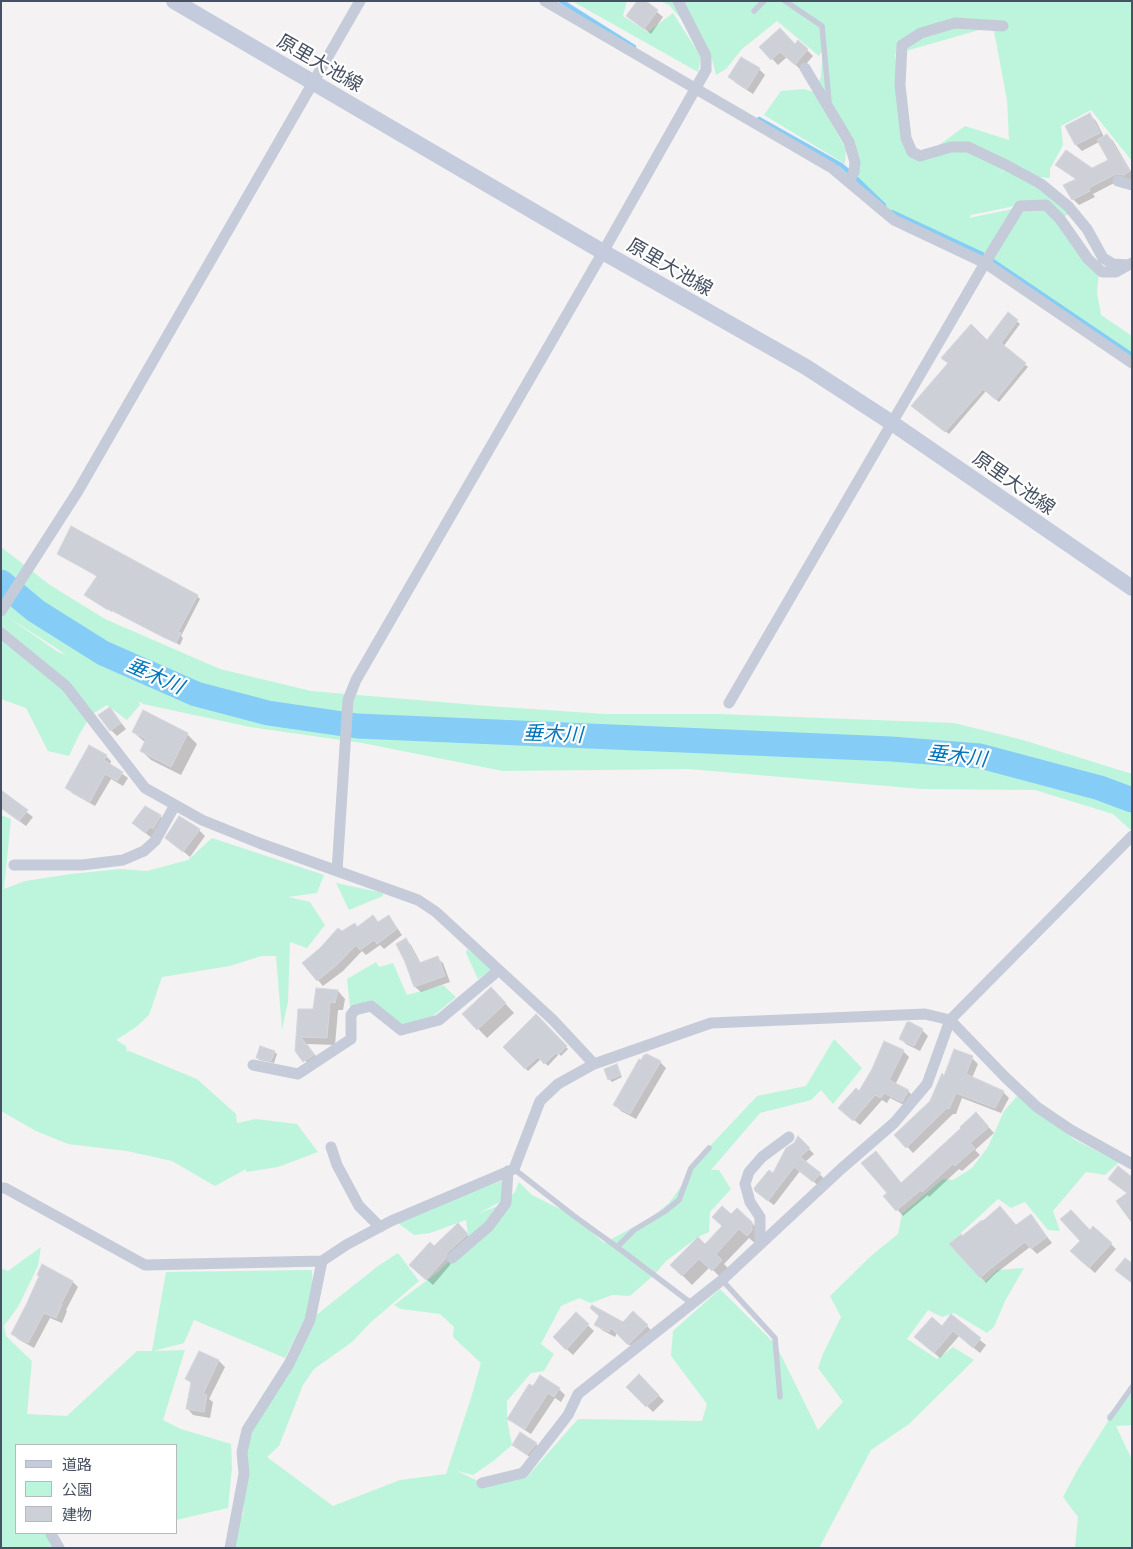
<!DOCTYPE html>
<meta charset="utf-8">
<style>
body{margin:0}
#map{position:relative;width:1133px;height:1549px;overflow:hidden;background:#f4f2f2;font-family:Commissioner,"Noto Sans JP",sans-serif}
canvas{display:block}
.frame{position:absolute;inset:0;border:2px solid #475162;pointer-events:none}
.legend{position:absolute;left:15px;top:1444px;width:162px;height:90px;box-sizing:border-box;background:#fff;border:1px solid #b5b9c0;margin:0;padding:6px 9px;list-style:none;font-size:15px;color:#475162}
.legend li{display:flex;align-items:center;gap:10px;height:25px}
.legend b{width:25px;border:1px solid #b5b9c0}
</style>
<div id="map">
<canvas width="1133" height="1549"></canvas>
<div class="frame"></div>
<ul class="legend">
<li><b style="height:6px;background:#c3cbdc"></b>道路</li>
<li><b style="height:14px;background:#bdf5dc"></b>公園</li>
<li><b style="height:14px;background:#ced0d8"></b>建物</li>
</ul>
</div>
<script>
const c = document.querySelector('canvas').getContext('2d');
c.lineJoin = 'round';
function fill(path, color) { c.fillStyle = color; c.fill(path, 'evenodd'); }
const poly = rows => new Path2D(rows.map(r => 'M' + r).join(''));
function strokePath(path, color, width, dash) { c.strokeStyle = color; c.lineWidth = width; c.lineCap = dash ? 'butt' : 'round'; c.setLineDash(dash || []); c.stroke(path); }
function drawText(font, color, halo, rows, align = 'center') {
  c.font = font + ' Commissioner,"Noto Sans JP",sans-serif'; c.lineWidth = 4.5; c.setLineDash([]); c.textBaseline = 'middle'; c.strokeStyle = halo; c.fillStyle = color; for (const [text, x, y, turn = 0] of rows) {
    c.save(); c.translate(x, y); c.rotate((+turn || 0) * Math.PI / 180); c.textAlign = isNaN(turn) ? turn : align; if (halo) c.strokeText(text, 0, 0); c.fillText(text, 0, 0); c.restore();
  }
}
const green = poly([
 [572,1,627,1,623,16,648,32,673,13,701,57,698,72],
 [660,1,1132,1,1132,161,1091,110,1061,126,1063,145,1050,169,1050,178,1038,177,1006,166,997,178,1007,166,1045,188,1070,214,1062,217,1099,270,1097,293,1101,315,1132,336,1132,362,977,259,894,220,853,180,855,162,816,87,821,77,822,55,827,43,819,56,777,21,742,49,726,69,716,75,710,52,669,5],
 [993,26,1007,100,1009,140,965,126,920,159,912,152,895,54],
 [1029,203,1008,210,969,218,971,215],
 [804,89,814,92,846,149,845,164,764,115,781,91],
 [1,547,50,585,105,619,220,669,311,691,488,706,605,714,718,714,954,723,1023,740,1132,774,1132,831,1113,814,1035,790,922,789,688,769,503,771,362,743,250,727,143,704,139,701,140,705,127,720,107,705,91,715,79,735,69,756,48,751,26,708,1,699],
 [8,617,56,648,66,655,58,652],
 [1,815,11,819,4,889,25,881,71,874,120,869,147,871,188,860,212,838,324,875,317,893,288,897,310,902,325,925,307,948,290,942,288,1002,282,1030,276,956,261,956,230,966,162,977,149,1015,136,1027,116,1040,126,1046,127,1052,129,1051,197,1079,236,1114,237,1123,256,1119,297,1124,318,1152,278,1167,246,1172,246,1169,215,1186,172,1161,127,1151,68,1144,36,1131,1,1111],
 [336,883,383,893,383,896,349,910],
 [467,949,493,969,478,979,466,953],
 [376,962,379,967,393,963,407,995,443,985,456,997,432,1017,401,1030,373,1001,350,1007,347,979],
 [834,1039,862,1068,833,1104,821,1090,811,1100,760,1113,711,1170,719,1170,731,1189,710,1212,709,1232,698,1237,666,1261,655,1274,630,1296,612,1295,591,1303,579,1298,561,1306,541,1344,554,1354,544,1371,531,1373,507,1401,507,1419,512,1445,492,1462,473,1475,457,1471,482,1483,527,1477,578,1419,702,1421,707,1404,671,1356,673,1331,720,1289,776,1345,818,1430,843,1402,818,1368,823,1354,841,1317,830,1296,872,1255,898,1234,902,1214,943,1179,953,1180,972,1168,988,1147,1004,1111,1018,1095,1075,1140,1119,1162,1105,1175,1086,1172,1053,1211,1060,1231,1048,1230,1025,1202,1011,1208,998,1199,949,1244,985,1282,997,1270,1024,1268,1005,1301,994,1327,987,1333,954,1313,942,1317,928,1310,907,1339,937,1359,953,1347,974,1360,909,1424,871,1450,819,1548,230,1548,233,1530,243,1514,247,1464,245,1439,310,1320,378,1266,398,1253,419,1281,371,1322,352,1342,314,1369,303,1385,279,1446,267,1457,333,1506,400,1480,446,1474,471,1398,481,1363,453,1337,454,1327,440,1314,401,1309,394,1305,438,1272,469,1241,466,1220,430,1233,414,1235,394,1220,501,1181,506,1183,502,1201,479,1213,501,1205,515,1192,519,1182,532,1195,574,1216,604,1243,652,1217,669,1203,710,1146,757,1096,806,1086],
 [41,1247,38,1266,18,1307,4,1326,6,1336,32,1361,27,1414,67,1416,137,1351,152,1351,166,1272,312,1270,313,1302,285,1358,194,1320,184,1343,154,1351,185,1350,163,1420,181,1429,231,1444,232,1467,228,1508,176,1520,176,1445,16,1445,16,1533,53,1533,64,1548,1,1548,1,1268,8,1271],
 [1132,1393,1132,1425,1116,1426,1132,1460,1132,1548,1075,1548,1078,1517,1063,1497,1078,1469,1110,1418,1106,1416]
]);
const shadow = poly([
 [644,1,663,17,651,34,628,16],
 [799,42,813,56,801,70,787,57,778,65,761,47,795,46],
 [759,69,765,75,753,94,736,83,730,77],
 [1090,115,1096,121,1104,137,1107,135,1113,141,1132,173,1132,179,1122,179,1093,194,1095,197,1079,205,1073,199,1077,180,1057,165,1092,169,1110,160,1099,142,1082,151,1076,145,1067,127],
 [1008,314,1020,324,1003,347,1028,367,999,402,986,391,949,434,915,408,988,342],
 [58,554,197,596,200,599,181,636,183,638,180,645,112,611,112,612,89,598,86,595,98,577],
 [109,708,126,729,117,736,111,730],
 [143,712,187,734,197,744,181,775,151,760,142,751,146,743,133,732],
 [106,756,111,761,110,765,128,778,123,786,111,779,95,806,72,793,67,788],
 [1,792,33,817,26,826,1,808],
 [160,816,166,822,152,838,140,829],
 [199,830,205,836,190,857,167,838],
 [389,916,402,935,384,949,380,945,366,955,362,951,343,971,323,986,318,980,342,933,354,924,358,928,373,917,379,923],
 [406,940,411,945,421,964,437,958,443,963,450,982,421,992,415,987,406,962],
 [491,988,514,1013,487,1038,464,1014],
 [338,991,345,999,343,1010,338,1010,335,1045,307,1044,321,1063,312,1069,297,1050,300,1010,314,1010],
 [536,1016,568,1049,561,1056,559,1054,548,1066,541,1059,528,1071,505,1047],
 [922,1030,928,1036,920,1051,906,1044,900,1038],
 [903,1051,909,1057,895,1085,908,1091,914,1097,908,1107,890,1098,887,1103,882,1100,860,1125,846,1113,859,1093],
 [274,1052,277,1054,274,1063,260,1060,257,1058],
 [972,1058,978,1064,972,1078,1003,1092,1009,1098,1001,1113,962,1098,956,1114,953,1114,913,1153,896,1135,931,1102,944,1078],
 [641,1062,660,1062,666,1068,636,1119,621,1111,615,1105],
 [616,1066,622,1077,612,1082,609,1079],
 [982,1120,994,1133,975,1150,980,1155,962,1171,959,1169,929,1197,928,1195,903,1216,885,1196,889,1193,882,1159,902,1184],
 [798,1138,814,1154,805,1162,825,1179,819,1186,800,1171,774,1205,761,1196],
 [731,1216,752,1223,761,1233,757,1245,749,1238,724,1264,731,1271,722,1279,710,1267,692,1285,672,1265,705,1246],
 [1031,1216,1052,1243,1037,1254,1030,1247,995,1274,986,1283,950,1244,962,1237,1017,1226],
 [458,1225,473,1241,452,1259,450,1265,433,1285,417,1271,434,1248],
 [1090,1232,1111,1244,1116,1249,1095,1273,1077,1257],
 [73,1282,78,1287,66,1310,67,1311,62,1323,50,1318,34,1348,18,1339,13,1334],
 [633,1312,653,1332,635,1350,617,1333,615,1337,602,1330,596,1324,600,1316,623,1323],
 [576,1314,594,1331,573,1355,560,1343],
 [951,1316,986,1345,980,1353,959,1336,940,1358,922,1343,942,1328],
 [200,1352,219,1361,225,1367,209,1399,213,1402,210,1418,193,1415,187,1408,192,1384,187,1379],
 [639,1376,664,1401,653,1412,628,1387],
 [540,1377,559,1389,565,1395,561,1402,555,1398,531,1434,515,1424,509,1418],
 [536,1444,542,1450,534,1460,513,1445]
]);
const stream = poly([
 [561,1,634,47],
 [759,119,841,165,848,171],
 [856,178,884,205],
 [892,212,982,254],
 [993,261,1132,355]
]);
const river = poly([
 [1,582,36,611,103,653,196,694,268,713,357,726,891,749,980,756,1100,788,1132,800]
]);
const building = poly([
 [637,1,646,1,658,10,644,29,626,16,637,1],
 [780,28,795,44,798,40,808,49,795,65,780,52,771,60,759,47,780,28],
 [741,57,760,68,747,89,728,77,741,57],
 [1090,113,1100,133,1075,145,1065,126,1090,113],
 [1107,134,1130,171,1124,175,1116,174,1089,188,1090,191,1072,200,1063,185,1076,179,1055,165,1066,150,1092,168,1108,160,1097,140,1107,134],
 [1008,312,1018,320,1001,343,1026,363,996,400,983,389,945,432,911,406,948,363,941,358,971,324,987,340,1008,312],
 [71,526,198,595,178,632,181,633,176,643,163,637,109,609,108,610,84,595,97,576,57,554,71,526],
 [110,707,121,723,110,731,98,715,110,707],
 [143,710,188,733,171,767,140,751,146,739,132,732,143,710],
 [89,745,107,755,104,760,123,772,117,781,105,774,90,802,65,788,89,745],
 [1,790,28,810,19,821,1,808,1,790],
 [145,806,161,815,153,829,150,827,145,833,132,823,145,806],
 [179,816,200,829,183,852,165,838,179,816],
 [373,915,378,922,389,915,397,929,377,944,374,940,360,950,356,945,337,965,317,981,302,963,320,948,338,928,342,931,355,923,357,927,373,915],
 [406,938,419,963,438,956,445,976,414,987,405,962,396,944,406,938],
 [491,987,506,1003,477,1030,462,1014,491,987],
 [316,988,338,990,335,1003,330,1002,327,1038,301,1037,314,1055,303,1062,295,1051,298,1009,313,1009,316,988],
 [536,1014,567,1046,558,1055,556,1053,544,1064,538,1057,525,1069,503,1047,536,1014],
 [907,1022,910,1022,923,1029,914,1046,899,1039,907,1022],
 [884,1041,904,1050,889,1080,909,1090,902,1102,884,1093,881,1098,875,1095,853,1121,838,1108,856,1088,859,1091,872,1069,884,1041],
 [260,1046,275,1051,271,1061,256,1058,260,1046],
 [954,1049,973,1056,966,1074,1004,1091,995,1108,956,1093,949,1109,947,1108,906,1148,894,1135,930,1101,942,1073,944,1076,954,1049],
 [647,1054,661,1061,630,1114,613,1105,639,1059,641,1060,644,1055,647,1054],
 [617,1064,621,1075,608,1080,604,1069,617,1064],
 [976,1112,989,1127,970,1143,975,1148,955,1166,953,1164,922,1192,921,1190,896,1211,883,1196,887,1193,861,1163,876,1151,901,1183,961,1128,960,1127,976,1112],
 [798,1136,810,1148,800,1157,821,1173,813,1182,794,1167,768,1201,755,1191,754,1188,769,1170,773,1173,786,1148,794,1143,798,1136],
 [1118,1166,1132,1177,1132,1223,1116,1201,1127,1193,1108,1179,1118,1166],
 [722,1206,731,1214,737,1208,752,1222,752,1230,747,1236,739,1229,716,1254,722,1260,712,1271,699,1259,682,1276,670,1265,698,1237,705,1244,722,1226,712,1217,722,1206],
 [1000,1206,1016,1225,1031,1214,1047,1237,1031,1249,1025,1242,990,1269,980,1278,949,1244,961,1234,962,1236,982,1220,983,1221,1000,1206],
 [1071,1210,1090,1230,1093,1226,1112,1243,1089,1268,1070,1251,1080,1241,1060,1219,1071,1210],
 [458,1223,468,1234,447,1253,445,1259,426,1280,409,1265,430,1242,434,1246,458,1223],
 [1125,1258,1132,1263,1132,1283,1115,1270,1125,1258],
 [42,1264,73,1281,61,1304,62,1304,56,1318,44,1313,28,1343,11,1334,26,1305,39,1276,37,1275,42,1264],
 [592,1305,623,1322,633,1311,648,1325,628,1345,611,1328,609,1332,594,1325,599,1316,590,1308,592,1305],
 [576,1312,589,1324,566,1350,553,1337,576,1312],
 [951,1314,981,1338,973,1348,953,1331,934,1353,914,1337,932,1317,942,1326,951,1314],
 [199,1351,219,1360,203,1394,207,1395,204,1412,186,1409,191,1382,185,1379,199,1351],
 [639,1374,659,1395,646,1407,626,1387,639,1374],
 [540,1375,560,1388,554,1397,548,1393,525,1429,507,1419,529,1384,533,1386,540,1375],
 [520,1432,537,1443,527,1455,512,1445,520,1432]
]);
const service = poly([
 [785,1,822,26,829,102],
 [754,11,764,1],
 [514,1169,574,1216,617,1247,691,1303],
 [617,1247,634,1230,664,1212,679,1200,691,1168,709,1148],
 [722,1280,775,1338,780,1397],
 [1110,1418,1132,1387]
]);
const minor = poly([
 [545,1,832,168,894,220,985,263,1132,363],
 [1003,26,955,23,921,33,902,45,900,85,906,138,912,152,920,156,951,147,968,147,1006,165,1041,184,1068,206,1087,229,1103,258,1113,264,1129,265],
 [805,68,849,142,855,162,854,172,849,181],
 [1118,181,1132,185],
 [1,611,78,491,360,1],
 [1,633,66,686,145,788,202,820,259,843,418,900,436,912,553,1020,594,1064],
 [729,703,985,263,1020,206,1046,205,1060,219,1088,259,1102,272,1116,272,1132,263],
 [14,865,82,865,123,860,144,851,155,841,175,805],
 [337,871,348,700,356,680,603,252,706,70,706,56,678,1],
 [253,1065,298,1074,351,1039,351,1015,355,1010,371,1006,401,1030,439,1020,499,970],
 [331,1147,337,1165,359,1206,380,1227],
 [1,1188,5,1188,145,1265,322,1261,346,1245,391,1221,514,1169,540,1101,558,1084,594,1064,711,1023,925,1014,950,1020,1005,1077,1037,1107,1071,1130,1132,1164],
 [760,1244,760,1217,750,1202,745,1184,749,1172,762,1157,789,1137],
 [452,1258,489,1226,506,1203,508,1171],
 [482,1483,523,1473,568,1415,578,1394,722,1280,841,1169,894,1123,927,1084,950,1020,1132,836],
 [51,1534,59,1548],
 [230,1548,244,1474,242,1452,247,1430,289,1364,310,1320,322,1261]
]);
const secondary = poly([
 [174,1,603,252,806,367,892,423,1132,588]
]);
const streetNames = [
 ["原里大池線",320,63,30],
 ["原里大池線",670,267,30],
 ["原里大池線",1014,483,35]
];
const waterNames = [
 ["垂木川",155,676,24],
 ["垂木川",553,734,2],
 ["垂木川",957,756,7]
];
fill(green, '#bdf5dc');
fill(shadow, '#0003');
strokePath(stream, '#85cdf7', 4.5);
strokePath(river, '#85cdf7', 25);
fill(building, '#ced0d8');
strokePath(building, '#d5d6de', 1);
strokePath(service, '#c5cbd8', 5.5);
strokePath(minor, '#c5cbd8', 11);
strokePath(secondary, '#c3cbdc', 16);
drawText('19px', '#475162', '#fff', streetNames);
drawText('italic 20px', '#0076bc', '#fff', waterNames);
</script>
